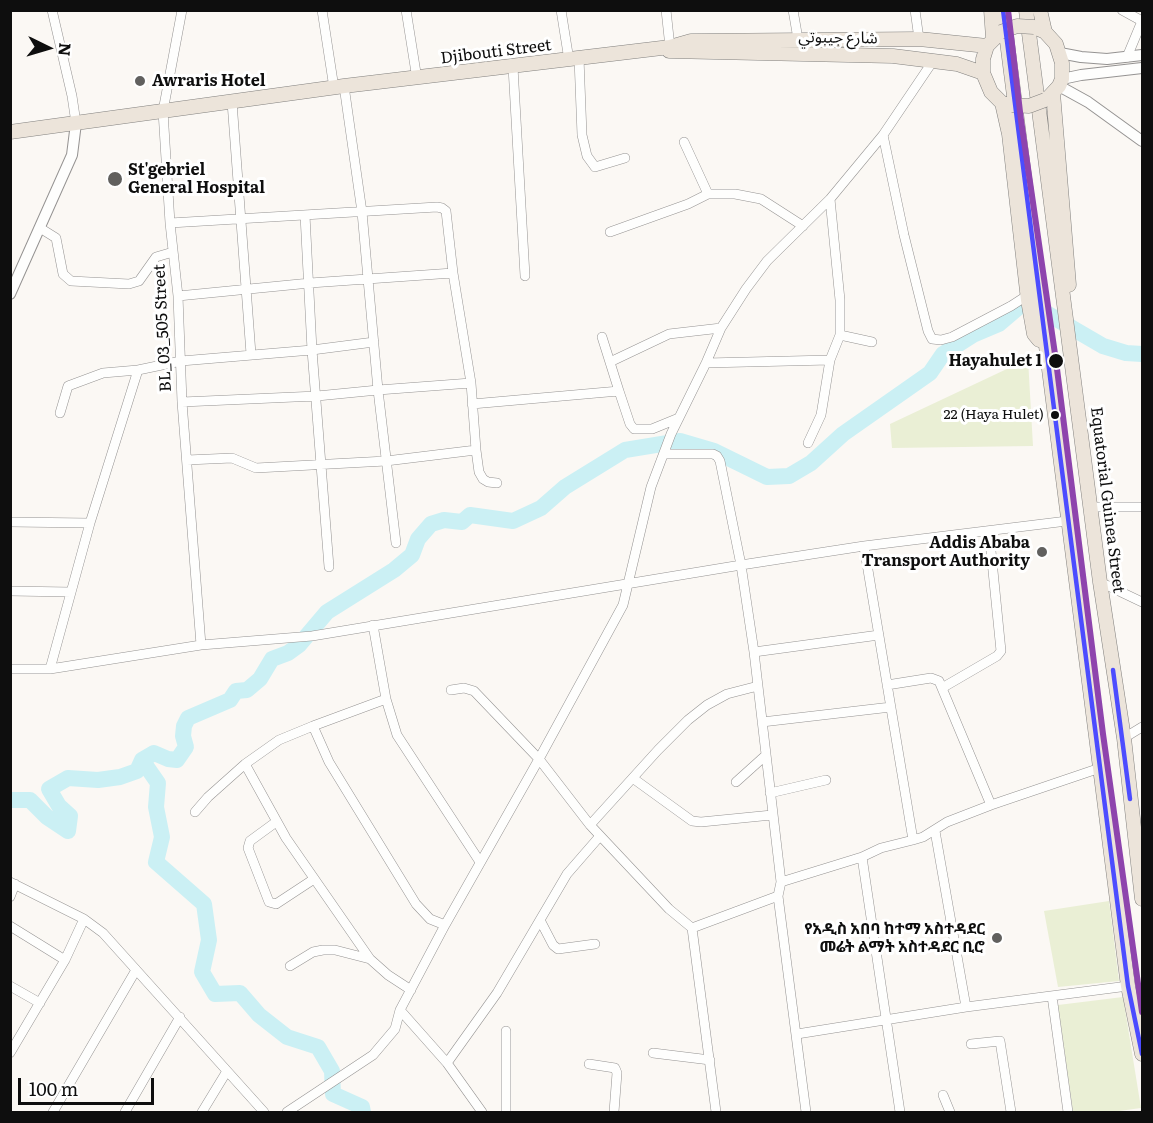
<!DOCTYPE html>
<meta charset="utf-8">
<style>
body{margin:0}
#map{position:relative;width:1153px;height:1123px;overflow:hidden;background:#fbf8f4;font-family:Literata,serif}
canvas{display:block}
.frame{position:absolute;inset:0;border:12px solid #0e0e0e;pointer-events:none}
.north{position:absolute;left:18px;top:18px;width:60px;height:60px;-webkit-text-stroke:4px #fff;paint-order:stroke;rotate:95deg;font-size:16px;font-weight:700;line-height:24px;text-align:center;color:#0e0e0e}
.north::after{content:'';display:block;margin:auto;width:21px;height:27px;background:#0e0e0e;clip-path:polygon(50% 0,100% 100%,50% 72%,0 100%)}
.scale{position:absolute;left:18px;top:1078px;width:136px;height:27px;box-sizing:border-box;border:3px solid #0e0e0e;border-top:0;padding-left:8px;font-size:18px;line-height:21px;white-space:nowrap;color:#0e0e0e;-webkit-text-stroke:4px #fff;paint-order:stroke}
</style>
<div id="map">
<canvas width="1153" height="1123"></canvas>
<div class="frame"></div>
<div class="north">N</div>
<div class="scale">100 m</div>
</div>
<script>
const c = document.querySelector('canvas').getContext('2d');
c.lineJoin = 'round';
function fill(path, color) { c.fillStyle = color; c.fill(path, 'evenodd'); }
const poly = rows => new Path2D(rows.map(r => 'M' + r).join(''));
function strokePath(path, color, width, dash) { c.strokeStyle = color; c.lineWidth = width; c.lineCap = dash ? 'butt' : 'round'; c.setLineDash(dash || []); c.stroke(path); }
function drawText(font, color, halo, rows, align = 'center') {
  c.font = font + ' Literata,"Noto Sans Arabic","Noto Sans Ethiopic",serif'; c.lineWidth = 6; c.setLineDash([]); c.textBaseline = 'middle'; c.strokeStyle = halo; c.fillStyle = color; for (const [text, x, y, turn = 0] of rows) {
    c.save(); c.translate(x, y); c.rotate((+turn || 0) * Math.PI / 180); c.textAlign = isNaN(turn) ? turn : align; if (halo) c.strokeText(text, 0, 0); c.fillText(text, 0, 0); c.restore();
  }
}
const green = poly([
 [1028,359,1033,446,892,448,890,424],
 [1109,901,1119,981,1058,987,1044,911],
 [1123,997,1141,1108,1112,1112,1073,1112,1058,1005]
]);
const river = poly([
 [142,760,158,783,156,807,162,837,156,862,204,904,209,940,202,972,215,994,240,993,259,1015,287,1037,318,1047,332,1071,333,1094,362,1107,363,1112],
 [10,800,30,800,47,817,68,831,70,816,59,806,49,789,68,778,98,780,120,777,137,771,142,760,154,753,168,759,177,760,186,747,183,736,184,726,188,718,230,700,236,691,247,690,260,679,272,659,288,653,299,645,327,612,394,570,412,555,418,539,431,524,444,520,462,522,470,515,513,521,541,508,565,487,625,450,680,441,714,451,767,477,789,476,811,463,843,434,930,373,943,354,973,335,999,324,1019,307,1029,303,1103,346,1126,353,1142,354]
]);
const minor = poly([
 [52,10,72,96,76,123],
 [182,10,163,111,170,223,178,296,182,402,201,645],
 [322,10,334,88],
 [406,10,417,79],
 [561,10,569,60],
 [666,10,670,47],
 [793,10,798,39],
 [915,10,919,39],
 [1122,10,1142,21],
 [1127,57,1142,21],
 [579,58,582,135,587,156,595,167,625,158],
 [513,67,525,276],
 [232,102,251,354],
 [883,135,904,235,928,331,932,339,941,340,952,337,1011,306,1028,295],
 [684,142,708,194],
 [305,215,312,350,329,567],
 [170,223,437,207,442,208,446,211,453,273,471,383,378,390,396,543],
 [40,228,56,238,63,274,71,281,129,284,139,281,156,257,173,252],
 [610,232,688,204,708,194,735,194,761,199,803,226],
 [178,296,310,283,453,273],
 [840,335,872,342],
 [610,362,669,334,721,328],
 [706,363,830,360],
 [471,383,476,450,479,472,483,479,488,482,497,483],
 [619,391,630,424,634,429,652,429,679,418],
 [182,402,317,396,378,390,362,212,344,86],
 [472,404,619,391,602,337],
 [60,413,68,386,103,373,138,370],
 [808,443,821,415,830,360,840,335,840,300,830,199],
 [664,454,713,454,717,456,720,461,741,565,754,652,781,882,778,896,806,1112],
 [187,460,232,458,256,468,386,461,476,450],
 [1092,507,1142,507],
 [10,522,90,523],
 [1100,582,1142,602],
 [10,591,71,592],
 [373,625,386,699,397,735,480,862],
 [754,652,879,635],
 [10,669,50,669,201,645,312,636,741,565,864,546,1067,521],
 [50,669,90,523,138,370,181,361,312,350,374,342],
 [887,685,931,678,939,681,991,805],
 [942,688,997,656,1001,651,989,531],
 [451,690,464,688,474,691,539,759,590,825,669,909,692,928,716,1112],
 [762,722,891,707],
 [313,726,386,699],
 [1124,738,1142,727],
 [245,764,286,838,370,959,388,975,411,990],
 [634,779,692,821,701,822,772,815],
 [736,782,766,755],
 [770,793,826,780],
 [195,812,208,797,245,764,279,740,313,726,329,762,416,904,430,919,445,925],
 [276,822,250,841,248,848,269,902,276,904,314,879],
 [590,825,658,750,688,720,707,705,727,694,758,686],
 [935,831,966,1007],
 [913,840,923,837,947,822,991,805,1100,768],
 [862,857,900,1112],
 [10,882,84,919,103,933,264,1112],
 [781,882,862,857,881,848,913,840,864,546],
 [10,897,15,884],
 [540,920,553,945,558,949,595,944],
 [10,926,65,960],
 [692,928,778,896],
 [290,966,313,952,323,950,335,950,370,959],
 [10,986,40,1003],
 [1052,996,1068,1112],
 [400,1010,447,1063,482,1112],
 [506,1031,506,1112],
 [797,1034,966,1007,1128,986],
 [971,1044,1000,1041,1011,1112],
 [10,1053,65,960,84,919],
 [653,1053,710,1060],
 [447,1063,497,993,567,874,600,836],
 [589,1064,615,1068,617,1073,614,1112],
 [943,1095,950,1112],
 [53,1112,136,970],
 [125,1112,180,1017],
 [202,1112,227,1071],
 [287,1112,373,1055,395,1029,400,1010,445,925,539,759,623,605,651,487,671,434,706,363,721,328,746,289,767,261,830,199,883,135,933,61]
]);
const tertiary = poly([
 [1060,53,1081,57,1107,59,1142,55],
 [1062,79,1081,75,1142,68],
 [1059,86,1088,102,1142,141],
 [10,294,72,155,76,123]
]);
const primary = poly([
 [991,10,993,38],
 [1003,10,1128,986,1142,1054],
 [1026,10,1100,582,1124,738,1142,899],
 [1040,10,1045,32],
 [1034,27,1045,32,1056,44,1062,63,1062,79,1059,86,1046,100],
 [1001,32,987,46,983,59,983,73,991,92,1002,103,1010,105],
 [669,51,893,56,957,64,983,73],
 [1053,93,1069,285],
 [1002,103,1009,134,1028,300,1034,334,1039,340],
 [10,132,344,86,670,47,691,41,919,39,987,46]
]);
const primaryBridge = poly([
 [1001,32,1017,26,1034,27],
 [1012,105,1029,106,1045,100]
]);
const bus1 = poly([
 [1003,10,1128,986,1142,1054],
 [1113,670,1130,799]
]);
const rail1 = poly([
 [1008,10,1021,120,1056,361,1103,734,1142,1012]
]);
const markers = [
 [140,81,6,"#61605e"],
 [115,179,8,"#61605e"],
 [1056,361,8,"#0e0e0e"],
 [1055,415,5,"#0e0e0e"],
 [1042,552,6,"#61605e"],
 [997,938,6,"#61605e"]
];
const busNames = [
 ["22 (Haya Hulet)",1044,415]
];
const streetNames = [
 ["شارع جيبوتي",838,38,1],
 ["Djibouti Street",496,52,-7],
 ["BL_03_505 Street",163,328,-93],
 ["Equatorial Guinea Street",1107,500,83]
];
const poiNames = [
 ["Awraris Hotel",152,81],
 ["St'gebriel",128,170],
 ["General Hospital",128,188],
 ["Addis Ababa",1030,543,"right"],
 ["Transport Authority",1030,561,"right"],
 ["የአዲስ አበባ ከተማ አስተዳደር",985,929,"right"],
 ["መሬት ልማት አስተዳደር ቢሮ",985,947,"right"]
];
const stopNames = [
 ["Hayahulet 1",1042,361]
];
fill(green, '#eaefd5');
strokePath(river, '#cbf0f4', 16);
strokePath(minor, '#959392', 10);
strokePath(tertiary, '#959392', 12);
strokePath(primary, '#82817f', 15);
strokePath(minor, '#fefefd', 9);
strokePath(tertiary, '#fefefd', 10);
strokePath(primary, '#ece4da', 14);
strokePath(primaryBridge, '#82817f', 15, []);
strokePath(primaryBridge, '#ece4da', 14);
strokePath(bus1, '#4c4cff', 4.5);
strokePath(rail1, '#8e44ad', 6);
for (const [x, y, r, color] of markers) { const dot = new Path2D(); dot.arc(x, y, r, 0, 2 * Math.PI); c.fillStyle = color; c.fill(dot); strokePath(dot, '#fff', 2); }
drawText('14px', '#0e0e0e', '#fff', busNames, 'right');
drawText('16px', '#0e0e0e', '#fff', streetNames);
drawText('bold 16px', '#0e0e0e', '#fff', poiNames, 'left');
drawText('bold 16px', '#0e0e0e', '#fff', stopNames, 'right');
</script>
